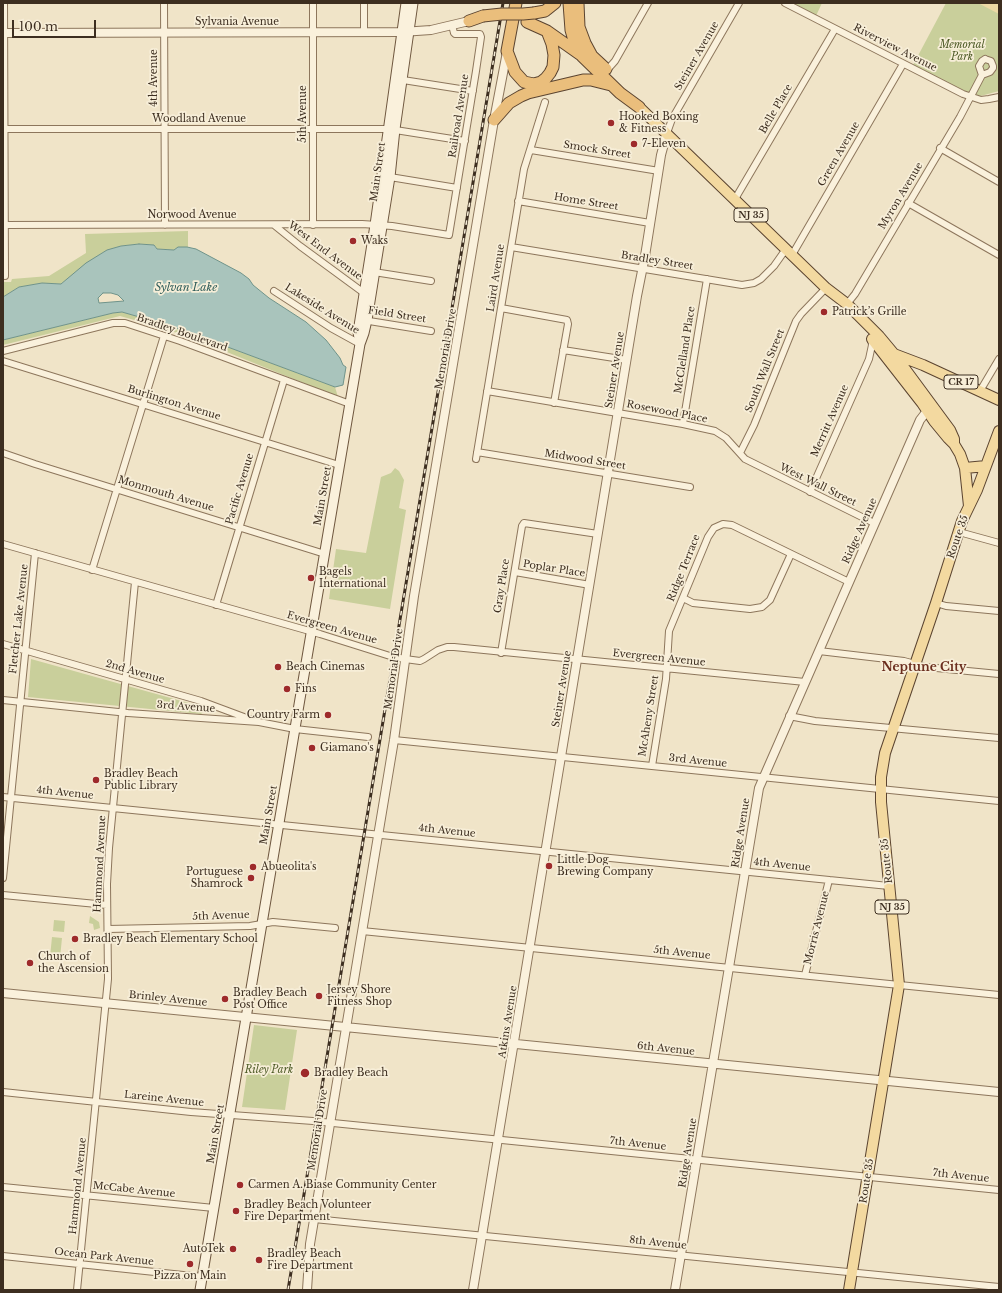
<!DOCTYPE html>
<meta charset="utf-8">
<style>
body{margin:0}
#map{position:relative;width:1002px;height:1293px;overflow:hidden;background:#f0e4c8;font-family:"Libre Baskerville",serif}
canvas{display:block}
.frame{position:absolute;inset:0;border:4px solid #3d2e20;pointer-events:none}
.scale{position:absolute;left:12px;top:20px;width:84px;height:18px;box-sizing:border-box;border:2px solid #3d2e20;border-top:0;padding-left:5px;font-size:12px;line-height:14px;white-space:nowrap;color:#3d2e20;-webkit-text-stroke:3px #f7eed8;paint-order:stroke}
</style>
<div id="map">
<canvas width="1002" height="1293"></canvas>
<div class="frame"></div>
<div class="scale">100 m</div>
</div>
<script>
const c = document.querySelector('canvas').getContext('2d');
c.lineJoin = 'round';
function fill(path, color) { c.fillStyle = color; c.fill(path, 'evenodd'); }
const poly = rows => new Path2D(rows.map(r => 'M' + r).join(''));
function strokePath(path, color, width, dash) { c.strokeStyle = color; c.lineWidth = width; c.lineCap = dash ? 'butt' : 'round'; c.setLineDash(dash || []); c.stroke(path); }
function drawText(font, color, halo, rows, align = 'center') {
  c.font = font + ' "Libre Baskerville",serif'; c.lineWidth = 3.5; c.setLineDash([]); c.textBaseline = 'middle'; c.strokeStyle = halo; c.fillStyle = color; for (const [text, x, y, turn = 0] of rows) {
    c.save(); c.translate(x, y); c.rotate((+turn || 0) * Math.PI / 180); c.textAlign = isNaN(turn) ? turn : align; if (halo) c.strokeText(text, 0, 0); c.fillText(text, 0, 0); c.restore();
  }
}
const green = poly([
 [786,3,822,3,815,18],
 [946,3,999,3,999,91,973,98,912,67],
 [188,231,188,247,174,250,157,249,154,245,151,245,139,244,121,246,102,253,61,284,42,283,19,287,3,297,3,282,11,282,12,279,49,276,86,253,85,234],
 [122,312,174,327,335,387,338,397,207,344,163,328,120,316,3,345,3,340,113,313],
 [395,468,399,471,404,480,399,508,406,510,390,609,329,599,336,549,366,553,381,477,391,473],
 [31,659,203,707,204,711,201,714,28,697],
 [90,916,99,922,100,928,94,930,93,924,89,923],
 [54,920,65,921,64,932,53,931],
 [52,937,62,938,60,958,50,957],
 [254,1025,297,1030,285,1110,242,1107]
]);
const sand = poly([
 [978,3,999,3,999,14]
]);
const water = poly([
 [139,244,154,245,157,249,174,250,178,247,187,247,196,249,241,273,249,279,253,285,269,298,306,322,326,340,340,358,343,365,346,367,343,385,335,387,174,327,122,312,113,313,3,340,3,297,19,287,42,283,61,284,86,263,107,250,121,246,139,244],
 [103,293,111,293,118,295,124,301,99,303,98,298,103,293]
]);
const minor = poly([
 [4,3,5,276],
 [164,3,165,225],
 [313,3,313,225],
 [785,3,963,94,981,100,989,99,999,97],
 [364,32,364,3],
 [985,59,991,61,993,66,993,68,990,72,982,75,979,66,982,61,985,59],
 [607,70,615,61,648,3],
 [403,80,473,91],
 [3,129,389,129,465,141],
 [667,133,672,119,739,3],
 [940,148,999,182],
 [531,150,659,171],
 [390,177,457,188],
 [735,199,835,29],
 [518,201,650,223],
 [908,203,999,255],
 [3,225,362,224,392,226,449,235,476,71,481,37,480,34,455,34,454,33,452,25],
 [274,225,300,246,364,293],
 [511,247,742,285,754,283,761,279,774,266,786,249],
 [792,255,903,64],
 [374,272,431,281],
 [274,291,331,328,360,344],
 [847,304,855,294,960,117,982,75],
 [501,308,567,320,568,324,554,403],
 [363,320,431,331],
 [563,350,627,360],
 [3,351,113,323,125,323,180,341,350,404],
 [3,361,339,465],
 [487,391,683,424,715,431,726,438,745,459,874,523],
 [980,391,999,359],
 [683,424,707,279],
 [477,452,690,487],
 [3,453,35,464,325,554],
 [740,453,754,425,796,321,801,314,826,288],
 [476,459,524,169,545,102],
 [810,492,869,359,872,345,871,338],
 [959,532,999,543],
 [3,544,320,634,390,656,405,659,420,661,424,659,438,650,447,647,454,647,805,682],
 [92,570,164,336],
 [515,572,590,585],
 [683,598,693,603,750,609,762,607,770,600,791,554],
 [936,603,946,606,999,611],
 [216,605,284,380],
 [3,644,201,701,252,720],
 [819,651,904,661,926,667,999,674],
 [501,653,522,526,524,523,598,534],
 [3,700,128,713,259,722,295,729,368,737],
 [789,716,815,721,999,738],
 [394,740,999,801],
 [652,766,666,679,669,631,708,537,714,528,723,524,732,525,849,582],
 [3,797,889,886],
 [3,878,35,553],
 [3,895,107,905],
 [108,929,250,926,273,922,335,928],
 [362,931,999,995],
 [805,975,829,880],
 [3,1092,191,1112,313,1121,999,1190],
 [3,1187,214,1208],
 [314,1219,999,1287],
 [3,1256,202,1277],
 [77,1290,108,979,107,884,109,848,135,582]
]);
const tertiary = poly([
 [3,33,402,32,431,30,469,21],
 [3,993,999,1092],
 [307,1290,310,1244,394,740,414,596,494,120,507,52],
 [473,1290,637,296,645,256,661,155,667,133],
 [675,1290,759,788,920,420,927,411]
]);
const secondary = poly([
 [360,344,358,332,375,225,406,3],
 [200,1290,360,344,364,333,367,320,390,177,395,129,413,3]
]);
const primary = poly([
 [639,107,826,288,847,304,879,336,894,354,950,430,954,439,954,444],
 [872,339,922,403,934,421,948,438,954,444,960,454,965,468,969,506],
 [894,354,923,365,999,400],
 [965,468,986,466],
 [849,1290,899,985,881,802,881,777,885,753,936,603,962,521,977,490,999,431]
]);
const trunk = poly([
 [516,3,507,51,515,72,524,82,534,84,541,82,546,78,550,73,553,67,554,55,552,44,547,31],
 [569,3,571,30,573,37,582,56,620,93,639,107],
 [578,3,579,27,585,43,592,56,606,69],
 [534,13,545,11,555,3],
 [469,21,483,16],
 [527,22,547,31,581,55],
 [494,120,509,103,521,96,528,93,583,80,591,80,611,85]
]);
const rail = poly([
 [288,1290,503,3]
]);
const trunkBridge = poly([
 [483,16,502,14,523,14,534,13]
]);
const markers = [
 [611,123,4,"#9e2a2b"],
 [634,144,4,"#9e2a2b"],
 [353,241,4,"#9e2a2b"],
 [824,312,4,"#9e2a2b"],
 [311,578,4,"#9e2a2b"],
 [278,667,4,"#9e2a2b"],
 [287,689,4,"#9e2a2b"],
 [328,715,4,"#9e2a2b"],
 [312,748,4,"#9e2a2b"],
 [96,780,4,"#9e2a2b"],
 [549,866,4,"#9e2a2b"],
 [253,867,4,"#9e2a2b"],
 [251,878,4,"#9e2a2b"],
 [75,939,4,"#9e2a2b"],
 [30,963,4,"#9e2a2b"],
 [319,996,4,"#9e2a2b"],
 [225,999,4,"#9e2a2b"],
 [305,1073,5,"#9e2a2b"],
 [240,1185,4,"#9e2a2b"],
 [236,1211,4,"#9e2a2b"],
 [233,1249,4,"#9e2a2b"],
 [259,1260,4,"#9e2a2b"],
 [190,1264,4,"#9e2a2b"]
];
const shields = [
 [751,215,34],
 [961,382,34],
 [892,907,34]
];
const shieldNames = [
 ["NJ 35",751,215],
 ["CR 17",961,382],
 ["NJ 35",892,907]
];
const streetNames = [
 ["Sylvania Avenue",237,22],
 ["Riverview Avenue",895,48,27],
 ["Steiner Avenue",697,56,-60],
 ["4th Avenue",154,78,-90],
 ["Belle Place",776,109,-60],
 ["5th Avenue",303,114,-90],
 ["Railroad Avenue",459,116,-81],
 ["Woodland Avenue",199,119],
 ["Smock Street",597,150,9],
 ["Green Avenue",839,154,-60],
 ["Main Street",378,172,-82],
 ["Myron Avenue",901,196,-59],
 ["Home Street",586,202,9],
 ["Norwood Avenue",192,215],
 ["West End Avenue",325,251,37],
 ["Bradley Street",657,261,9],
 ["Laird Avenue",496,278,-81],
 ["Lakeside Avenue",322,309,32],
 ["Field Street",397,315,9],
 ["Bradley Boulevard",182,333,19],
 ["Memorial Drive",446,349,-80],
 ["McClelland Place",685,350,-81],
 ["Steiner Avenue",615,370,-81],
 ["South Wall Street",765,371,-68],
 ["Burlington Avenue",174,403,17],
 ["Rosewood Place",667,412,11],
 ["Merritt Avenue",830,421,-66],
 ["Midwood Street",585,460,9],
 ["West Wall Street",818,485,26],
 ["Pacific Avenue",240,489,-73],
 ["Monmouth Avenue",166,494,17],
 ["Main Street",323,496,-80],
 ["Ridge Avenue",860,531,-66],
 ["Route 35",958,537,-71],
 ["Ridge Terrace",684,568,-68],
 ["Poplar Place",554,569,9],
 ["Gray Place",502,586,-81],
 ["Fletcher Lake Avenue",19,619,-84],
 ["Evergreen Avenue",332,628,16],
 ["Evergreen Avenue",659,658,6],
 ["Memorial Drive",394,669,-82],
 ["2nd Avenue",135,672,16],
 ["Steiner Avenue",562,689,-81],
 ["3rd Avenue",186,707,4],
 ["McAheny Street",649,716,-81],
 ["3rd Avenue",698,761,6],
 ["4th Avenue",65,793,6],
 ["Main Street",269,815,-80],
 ["4th Avenue",447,831,6],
 ["Ridge Avenue",741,833,-81],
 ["Route 35",887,861,-96],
 ["Hammond Avenue",100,864,-87],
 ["4th Avenue",782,865,6],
 ["5th Avenue",221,916,-2],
 ["Morris Avenue",817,928,-76],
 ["5th Avenue",682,953,6],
 ["Brinley Avenue",168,999,6],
 ["Atkins Avenue",508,1022,-81],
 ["6th Avenue",666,1049,6],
 ["Lareine Avenue",164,1099,6],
 ["Memorial Drive",318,1130,-81],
 ["Main Street",216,1134,-80],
 ["7th Avenue",638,1144,6],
 ["Ridge Avenue",688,1153,-81],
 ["7th Avenue",961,1176,6],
 ["Route 35",867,1181,-81],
 ["Hammond Avenue",78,1186,-84],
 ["McCabe Avenue",134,1190,6],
 ["8th Avenue",658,1243,6],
 ["Ocean Park Avenue",104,1257,6]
];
const parkNames = [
 ["Memorial",962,45],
 ["Park",962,57],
 ["Riley Park",269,1070]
];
const poiNames = [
 ["Hooked Boxing",619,117],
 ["& Fitness",619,129],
 ["7-Eleven",642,144],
 ["Waks",361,241],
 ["Patrick’s Grille",832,312],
 ["Bagels",319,572],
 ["International",319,584],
 ["Beach Cinemas",286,667],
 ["Fins",295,689],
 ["Country Farm",320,715,"right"],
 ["Giamano's",320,748],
 ["Bradley Beach",104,774],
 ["Public Library",104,786],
 ["Little Dog",557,860],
 ["Brewing Company",557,872],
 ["Abueolita's",261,867],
 ["Portuguese",243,872,"right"],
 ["Shamrock",243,884,"right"],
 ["Bradley Beach Elementary School",83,939],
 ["Church of",38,957],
 ["the Ascension",38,969],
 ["Jersey Shore",327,990],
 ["Fitness Shop",327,1002],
 ["Bradley Beach",233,993],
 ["Post Office",233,1005],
 ["Bradley Beach",314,1073],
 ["Carmen A. Biase Community Center",248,1185],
 ["Bradley Beach Volunteer",244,1205],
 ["Fire Department",244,1217],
 ["AutoTek",225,1249,"right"],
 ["Bradley Beach",267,1254],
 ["Fire Department",267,1266],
 ["Pizza on Main",190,1276,"center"]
];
const waterNames = [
 ["Sylvan Lake",186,288]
];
const quarterNames = [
 ["Neptune City",924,668]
];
fill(green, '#c9cf9b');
fill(sand, '#ecd9a5');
fill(water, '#a9c4bc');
strokePath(water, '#6f938a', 1);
strokePath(minor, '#8d765c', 8);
strokePath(tertiary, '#8d765c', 10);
strokePath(secondary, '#6f573f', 11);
strokePath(primary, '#5b4430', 12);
strokePath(trunk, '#5b4430', 13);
strokePath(minor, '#faf1dc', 6);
strokePath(tertiary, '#faf1dc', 8);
strokePath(secondary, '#faf1dc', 9);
strokePath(primary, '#f3d9a0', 10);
strokePath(trunk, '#eabe7c', 11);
strokePath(rail, '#3d2e20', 3);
strokePath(rail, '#f7eed8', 1.5, [4.5]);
strokePath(trunkBridge, '#5b4430', 13, []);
strokePath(trunkBridge, '#eabe7c', 11);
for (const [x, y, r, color] of markers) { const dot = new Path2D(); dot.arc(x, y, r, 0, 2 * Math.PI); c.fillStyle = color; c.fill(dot); strokePath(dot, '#f7eed8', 1.5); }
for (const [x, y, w] of shields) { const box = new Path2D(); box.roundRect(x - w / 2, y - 7, w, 14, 3); c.fillStyle = '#f7eed8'; c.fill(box); strokePath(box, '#3d2e20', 1); }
drawText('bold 9px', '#3d2e20', null, shieldNames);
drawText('10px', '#3d2e20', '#f7eed8', streetNames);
drawText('italic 10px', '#4d5a26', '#f7eed8', parkNames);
drawText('10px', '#3d2e20', '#f7eed8', poiNames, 'left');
drawText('italic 11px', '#2f5d5a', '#f7eed8', waterNames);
drawText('bold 12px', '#6b2e1e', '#f7eed8', quarterNames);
</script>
